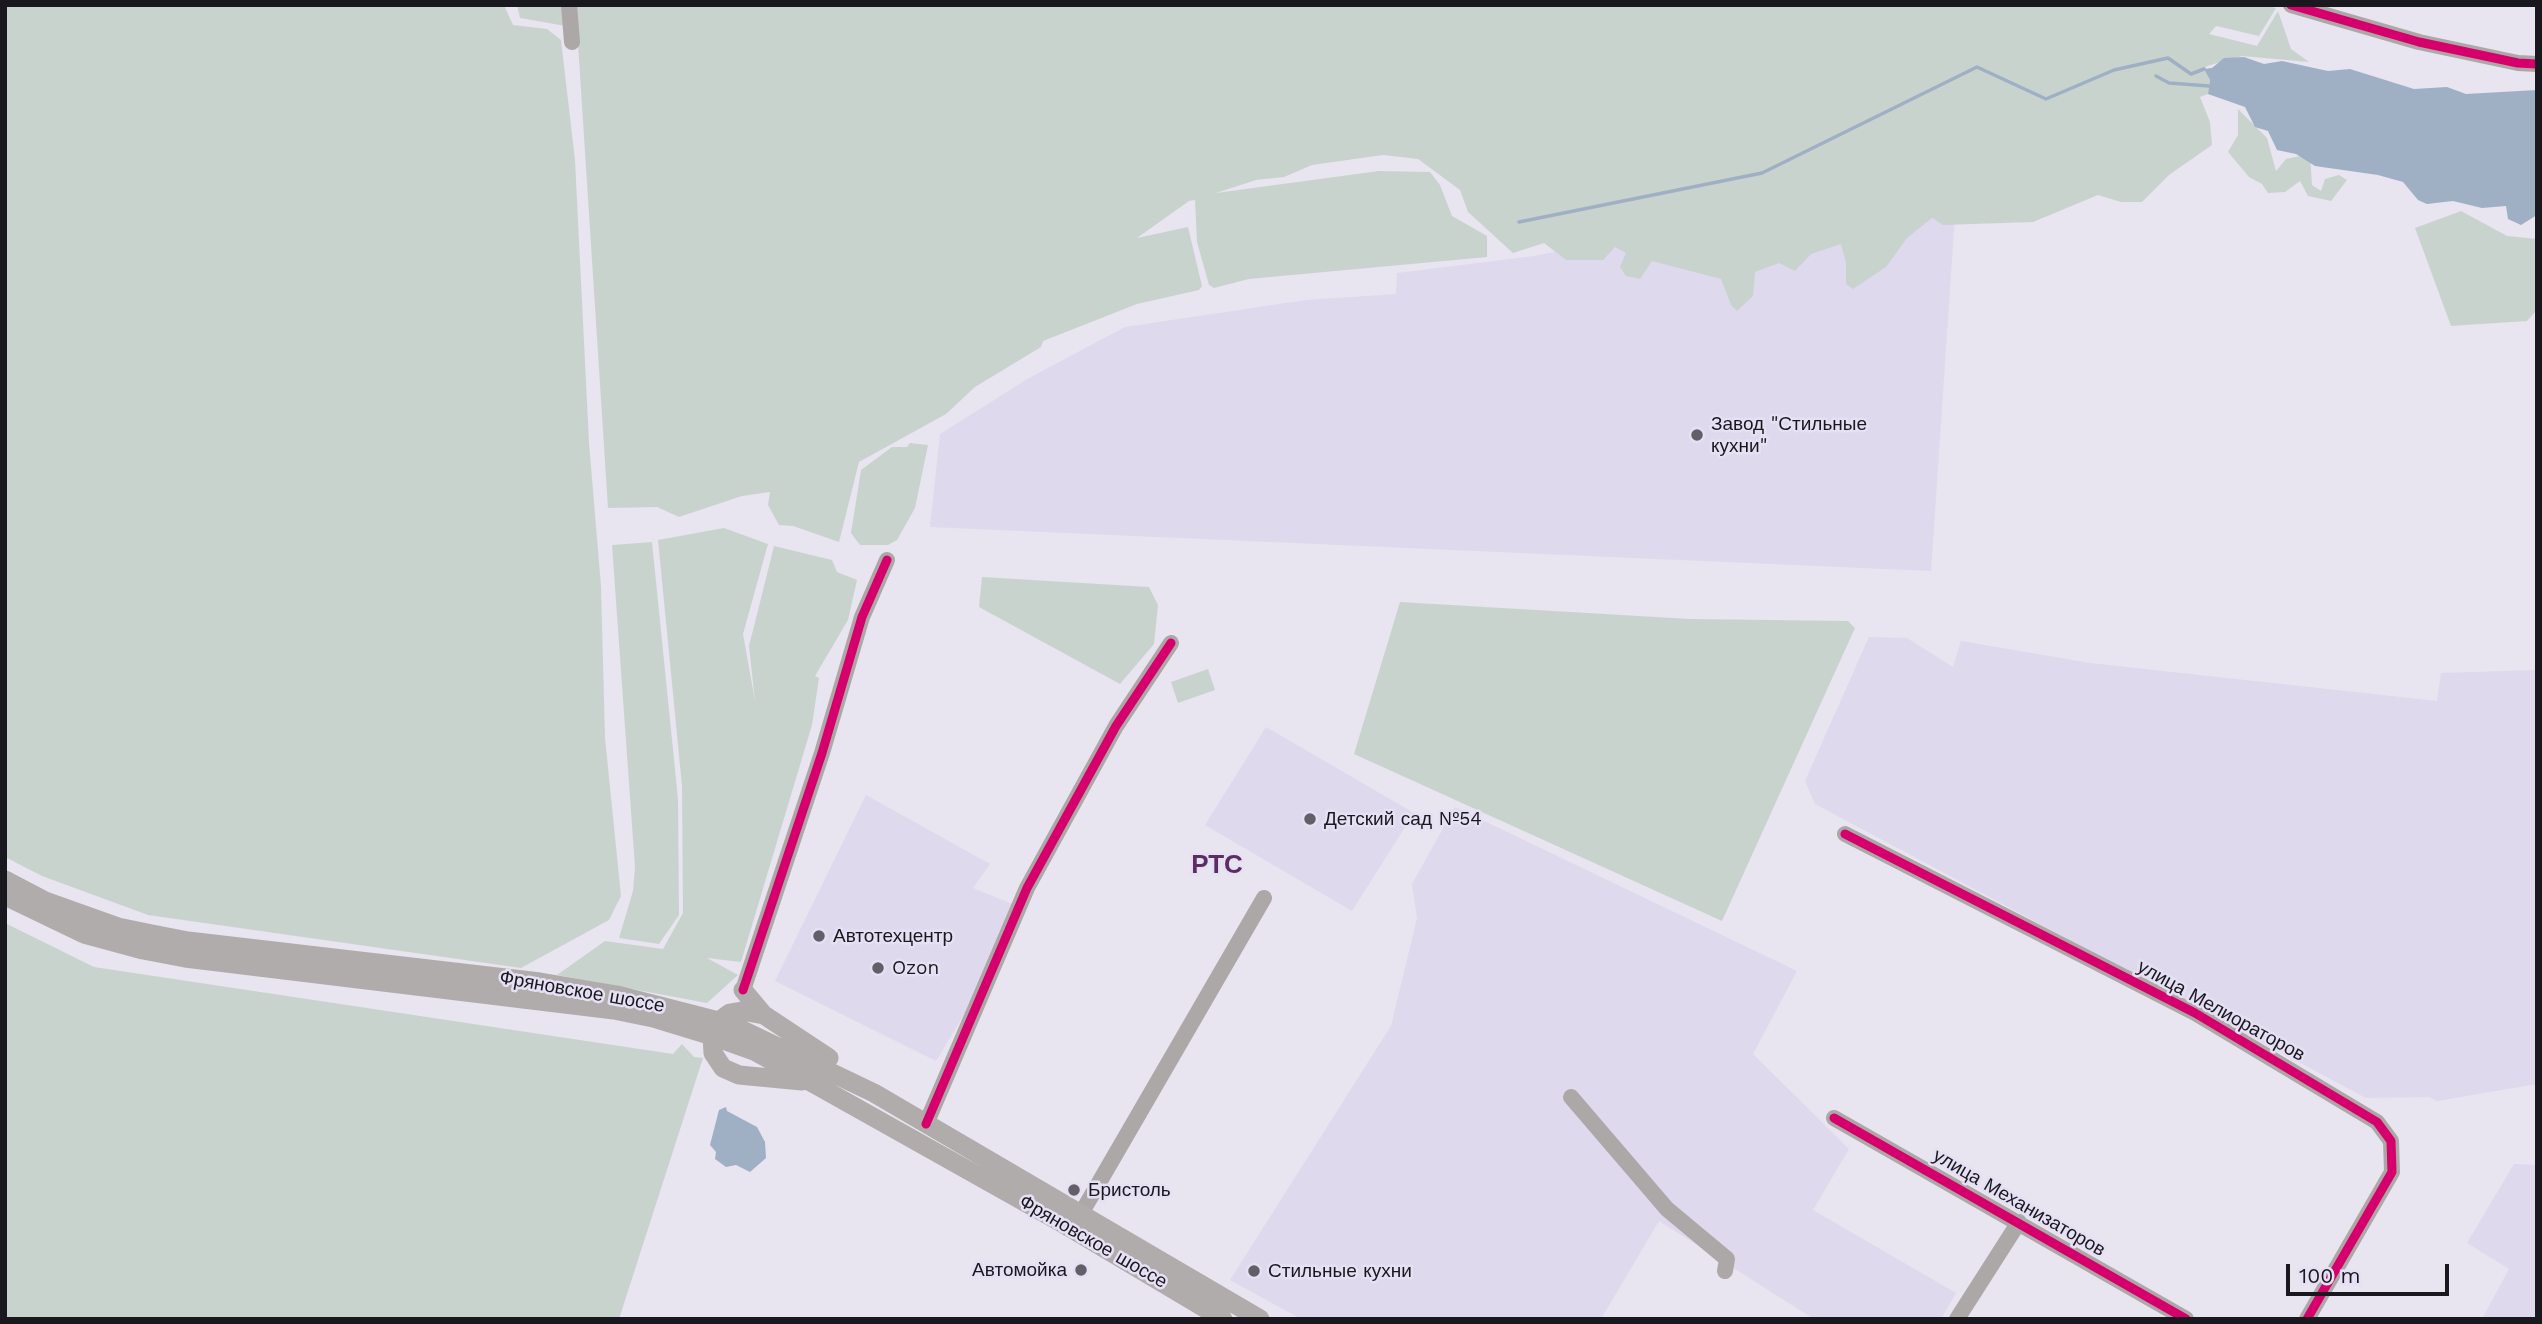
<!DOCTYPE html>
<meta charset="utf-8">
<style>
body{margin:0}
#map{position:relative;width:2542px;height:1324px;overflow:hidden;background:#e8e4f0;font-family:"Work Sans",sans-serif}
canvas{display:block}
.frame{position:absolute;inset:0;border:7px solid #1a181f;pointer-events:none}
.scale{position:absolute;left:2286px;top:1264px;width:163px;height:32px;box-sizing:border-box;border:4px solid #1a181f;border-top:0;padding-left:9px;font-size:21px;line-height:24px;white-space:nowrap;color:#1a181f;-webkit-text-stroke:5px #e6e0f4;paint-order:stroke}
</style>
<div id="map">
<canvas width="2542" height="1324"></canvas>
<div class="frame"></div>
<div class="scale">100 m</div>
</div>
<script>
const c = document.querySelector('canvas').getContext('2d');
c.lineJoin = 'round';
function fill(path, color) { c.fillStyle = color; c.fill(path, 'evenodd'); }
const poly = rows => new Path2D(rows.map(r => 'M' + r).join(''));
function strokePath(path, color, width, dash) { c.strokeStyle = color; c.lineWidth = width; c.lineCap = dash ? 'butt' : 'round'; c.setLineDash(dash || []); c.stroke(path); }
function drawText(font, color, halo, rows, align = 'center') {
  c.font = font + ' "Work Sans",sans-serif'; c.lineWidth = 5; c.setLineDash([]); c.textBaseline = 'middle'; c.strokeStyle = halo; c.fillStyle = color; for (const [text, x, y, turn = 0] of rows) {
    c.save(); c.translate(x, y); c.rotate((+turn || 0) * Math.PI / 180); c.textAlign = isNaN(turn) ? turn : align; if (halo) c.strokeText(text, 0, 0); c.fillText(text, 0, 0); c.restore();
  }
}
const built = poly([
 [1958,170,1931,571,930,527,940,434,1029,378,1125,327,1306,300,1396,294,1397,273,1534,256],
 [1869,637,1907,638,1953,667,1961,641,2090,663,2437,701,2441,673,2537,670,2537,1084,2437,1101,2429,1097,2366,1098,1815,804,1805,781],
 [1266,727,1414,813,1352,911,1205,825],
 [866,795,990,864,973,888,1017,906,1007,944,936,1061,775,981],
 [1455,807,1797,971,1753,1054,1849,1149,1813,1210,1956,1293,1941,1319,1814,1319,1659,1221,1601,1319,1301,1319,1230,1280,1391,1026,1417,918,1412,884],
 [2514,1164,2537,1165,2537,1319,2482,1319,2509,1269,2467,1243]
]);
const green = poly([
 [7,5,504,5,513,25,547,29,561,40,575,160,589,443,601,586,605,738,621,896,609,920,521,968,148,915,42,876,5,857],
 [517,5,2264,5,2276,8,2259,36,2216,26,2209,34,2257,46,2278,11,2291,49,2309,62,2242,56,2207,66,2204,69,2210,80,2208,94,2200,97,2210,122,2212,145,2169,175,2142,202,2121,202,2098,195,2033,222,1943,225,1932,218,1907,238,1886,267,1853,289,1846,284,1846,263,1841,244,1811,254,1795,271,1779,263,1755,272,1753,296,1737,311,1731,305,1721,279,1652,261,1640,279,1626,276,1620,267,1626,253,1615,247,1603,260,1566,260,1544,243,1513,253,1468,212,1460,190,1418,159,1383,155,1312,165,1284,177,1256,180,1216,193,1379,171,1430,172,1440,185,1452,216,1487,236,1487,257,1249,279,1214,288,1209,285,1197,242,1195,200,1189,201,1137,238,1188,227,1202,286,1199,290,1137,304,1043,341,1041,347,975,387,946,414,859,462,839,542,793,526,779,525,768,505,770,492,742,496,679,517,657,507,608,508,577,28,520,18],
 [2238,109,2267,138,2276,171,2286,159,2310,154,2312,185,2321,191,2325,179,2339,175,2347,180,2331,201,2308,196,2300,181,2285,192,2268,193,2262,184,2249,177,2228,152,2238,135],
 [2461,211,2507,236,2537,239,2537,310,2527,321,2451,326,2415,228],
 [910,443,928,445,915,508,897,540,888,545,860,545,851,533,861,470,892,447,907,447],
 [724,528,768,544,743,634,755,701,749,646,774,546,832,560,837,572,857,580,848,620,815,676,819,678,812,725,741,962,707,958,738,975,707,1003,557,975,605,941,663,949,683,913,682,786,658,540],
 [652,542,678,799,679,915,659,944,619,938,633,891,635,867,612,545],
 [982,577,1149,587,1158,605,1154,644,1120,684,979,607],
 [1400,602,1690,619,1848,621,1855,628,1722,921,1354,754],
 [1208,669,1215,690,1178,703,1171,682],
 [5,923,94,967,673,1054,682,1044,694,1057,703,1058,619,1319,5,1319]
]);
const water = poly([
 [2244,57,2264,64,2282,61,2328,71,2350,69,2414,89,2447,87,2466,94,2537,90,2537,215,2521,225,2508,219,2506,206,2482,208,2453,201,2427,204,2418,200,2403,182,2378,175,2315,166,2296,154,2277,150,2268,131,2255,127,2245,107,2208,94,2210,80,2204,69,2212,68,2224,58],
 [726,1107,727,1111,757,1127,765,1142,766,1158,750,1172,736,1165,726,1167,715,1159,716,1152,710,1145,719,1110]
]);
const stream = poly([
 [2156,76,2169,83,2209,86],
 [1519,222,1762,173,1977,67,2046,99,2114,70,2168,58,2191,74,2204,69]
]);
const minor = poly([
 [569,5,572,42],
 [2291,5,2419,42,2518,63,2537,64],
 [1845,834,2195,1013,2377,1122,2391,1141,2392,1172,2307,1319],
 [743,990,822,753,862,617,887,560],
 [1571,1097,1667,1209,1727,1259,1725,1271],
 [1834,1118,2186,1319],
 [926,1124,1027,888,1116,726,1171,643],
 [1082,1212,1264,898],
 [1957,1319,2019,1222]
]);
const major = poly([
 [5,880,45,901,118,927,147,933,188,941,540,982,617,995,730,1024,874,1093,1260,1319],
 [5,896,84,934,143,950,185,958,614,1010,653,1018,712,1036,754,1051,816,1085,1062,1223,1223,1319],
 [743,990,764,1015,829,1058],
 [764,1015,742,1011,730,1013,719,1021,712,1036,713,1053,723,1068,739,1075,802,1081]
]);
const cycleway = poly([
 [2291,5,2419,42,2518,63,2537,64],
 [1845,834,2195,1013,2377,1122,2391,1141,2392,1172,2307,1319],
 [743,990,822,753,862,617,887,560],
 [1834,1118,2186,1319],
 [926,1124,1027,888,1116,726,1171,643]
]);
const markers = [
 [1697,435,7,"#625f68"],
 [1310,819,7,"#625f68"],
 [819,936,7,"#625f68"],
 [878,968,7,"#625f68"],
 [1074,1190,7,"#625f68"],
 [1081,1270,7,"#625f68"],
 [1254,1271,7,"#625f68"]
];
const poiNames = [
 ["Завод \"Стильные",1711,424],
 ["кухни\"",1711,446],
 ["Детский сад №54",1324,819],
 ["Автотехцентр",833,936],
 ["Ozon",892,968],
 ["Бристоль",1088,1190],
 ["Автомойка",1067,1270,"right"],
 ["Стильные кухни",1268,1271]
];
const streetNames = [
 ["Фряновское шоссе",582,992,10],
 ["улица Мелиораторов",2221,1011,29],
 ["улица Механизаторов",2019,1203,30],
 ["Фряновское шоссе",1093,1242,30]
];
const districtNames = [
 ["РТС",1217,865]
];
fill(built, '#ded9ed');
fill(green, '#c9d3ce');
fill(water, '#9fb0c5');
strokePath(stream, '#9fb0c5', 3.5);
strokePath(minor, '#aca8a7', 16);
strokePath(major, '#b0acac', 19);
strokePath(cycleway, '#d6006c', 9);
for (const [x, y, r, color] of markers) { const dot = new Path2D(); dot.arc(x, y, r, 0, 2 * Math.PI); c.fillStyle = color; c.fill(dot); strokePath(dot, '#e6e0f4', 2.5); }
drawText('19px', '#1a181f', '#e6e0f4', poiNames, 'left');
drawText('19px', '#1a181f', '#e6e0f4', streetNames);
drawText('bold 26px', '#5c2d60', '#e6e0f4', districtNames);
</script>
